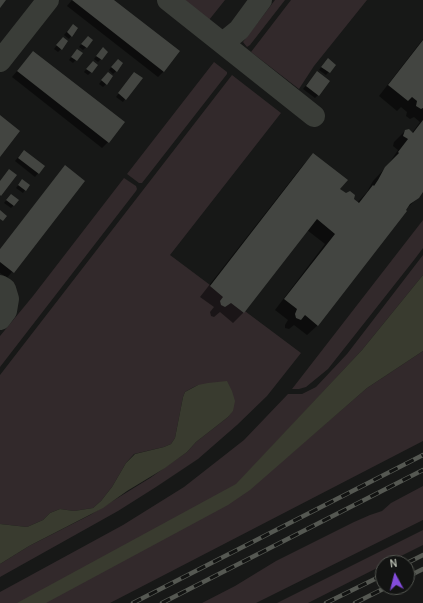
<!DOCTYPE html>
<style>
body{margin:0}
#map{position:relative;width:423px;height:603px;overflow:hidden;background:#171817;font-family:Karla,sans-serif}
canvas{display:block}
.north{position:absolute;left:375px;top:555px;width:40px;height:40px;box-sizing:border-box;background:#121312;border:1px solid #52554f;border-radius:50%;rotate:353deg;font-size:11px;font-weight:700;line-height:16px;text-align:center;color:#b2b7ab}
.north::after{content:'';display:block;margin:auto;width:14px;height:18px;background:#834cdb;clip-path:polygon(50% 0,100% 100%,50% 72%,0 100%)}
</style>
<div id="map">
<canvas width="423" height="603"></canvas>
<div class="north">N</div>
</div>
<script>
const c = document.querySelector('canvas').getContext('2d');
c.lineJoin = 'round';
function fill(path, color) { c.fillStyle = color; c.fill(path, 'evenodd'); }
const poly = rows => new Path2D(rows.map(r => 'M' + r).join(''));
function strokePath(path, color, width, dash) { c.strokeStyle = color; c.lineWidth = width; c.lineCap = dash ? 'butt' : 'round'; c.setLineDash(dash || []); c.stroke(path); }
const green = poly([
 [183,0,225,0,209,20],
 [275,0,285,0,250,45,247,47,243,42],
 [291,0,367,0,314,66,299,89,251,52],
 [214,62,227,72,227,74,142,183,139,183,127,174],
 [232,75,281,113,170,255,301,353,267,396,237,425,198,459,156,487,118,511,0,577,0,564,29,546,90,515,150,478,187,452,196,442,228,417,233,410,198,385,192,388,185,392,183,397,175,438,171,444,164,447,134,454,126,463,112,487,101,501,93,508,74,511,60,509,50,513,43,520,27,527,0,524,0,375],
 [124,178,136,186,137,189,136,191,0,367,0,336,33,296],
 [423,220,423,248,414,260,328,369,306,387,299,389,292,389],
 [423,255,423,275,362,350,238,483,287,457,367,388,423,351,423,441,110,603,0,603,0,592,123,525,184,487,244,440,288,394,302,394,316,387,347,354],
 [423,486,423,520,256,603,202,603,235,586,276,561,354,522,370,515,382,511,391,503],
 [423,530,423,545,387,563,383,563,383,565,308,603,277,603]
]);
const water = poly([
 [423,275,423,351,367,388,250,490,228,505,46,603,17,603,236,484,362,350],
 [227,381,232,391,235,401,233,411,228,417,196,442,187,452,165,468,127,491,103,508,29,546,0,564,0,524,27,527,43,520,50,513,60,509,74,511,93,508,101,501,112,487,126,463,135,454,164,447,171,444,175,438,183,397,185,392,198,385,208,383]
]);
const shadow = poly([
 [72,0,112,0,164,71,158,77,67,6],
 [70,28,71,36,69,39,64,35],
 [423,39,423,190,418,198,407,208,318,325,307,335,294,325,289,329,285,328,285,325,288,320,275,310,325,244,307,230,244,312,233,323,220,312,214,317,211,316,210,312,214,307,200,297,303,165,313,155,339,189,357,203,367,192,373,181,388,165,398,150,393,146,394,142,405,131,412,133,420,122,414,117,410,119,406,116,407,112,401,107,397,111,379,96],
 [85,40,86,47,83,50,79,47],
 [60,41,61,49,58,52,54,49],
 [33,52,108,142,102,148,12,77],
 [100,52,101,59,98,62,94,59],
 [75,53,82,53,73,63,69,60],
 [325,62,335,65,326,75,319,70],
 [115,63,116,71,113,74,109,70],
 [90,65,91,72,88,75,84,72],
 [317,72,318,95,315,98,303,89],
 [105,76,106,84,103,87,99,84],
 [132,76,125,99,123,102,116,97],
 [21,154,44,166,35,177,15,161],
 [65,166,84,181,7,278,0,273,0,249],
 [20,183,25,190,23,193,16,188],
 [8,198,14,205,11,208,4,203]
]);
const building = poly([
 [0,0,6,0,0,8],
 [72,0,114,0,180,51,164,72],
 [73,24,78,28,72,37,67,32],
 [88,36,93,40,87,48,81,44],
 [63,37,68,41,62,50,56,45],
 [423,40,423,108,421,109,416,106,417,101,412,97,408,101,388,85],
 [103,47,108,52,102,60,96,56],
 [77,49,83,53,77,61,71,57],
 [33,51,125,122,109,143,17,71],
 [328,58,336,65,330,73,321,67],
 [118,59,123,63,117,72,111,67],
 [93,61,98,65,92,73,86,69],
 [317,71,330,81,319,96,306,86],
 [108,72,113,76,107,85,101,80],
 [134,72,143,78,126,100,118,93],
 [0,115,20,131,0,157],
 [423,120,423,192,419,198,410,204,406,210,407,211,318,326,305,315,301,320,296,318,295,314,297,309,284,299,335,234,317,219,244,313,231,303,225,307,221,305,220,301,223,297,210,286,313,153,348,180,340,189,346,193,350,191,355,195,354,199,359,203,373,185,374,186,378,180,385,167,399,153,398,152,408,139,403,136,405,130,409,129,413,133],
 [24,150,45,166,39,174,18,158],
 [65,165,85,181,14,273,0,262,0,249],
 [9,169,17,175,1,196,0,195,0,181],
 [22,179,30,185,26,191,18,185],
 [11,194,19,200,14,206,6,200],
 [0,210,7,216,3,221,0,219]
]);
const minor = poly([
 [168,0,314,116],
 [223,43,239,30,261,0],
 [0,61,48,0],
 [0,286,5,289,8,299,6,311,0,319]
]);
const rail = poly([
 [407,563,423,555],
 [407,577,423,569],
 [133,603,423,455],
 [162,603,423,470],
 [326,603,383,575],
 [355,603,387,587]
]);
fill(green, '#32292b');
fill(water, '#393b2f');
fill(shadow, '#0007');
fill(building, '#434541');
strokePath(minor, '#3a3d38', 22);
strokePath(rail, '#555852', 4.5);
strokePath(rail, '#121312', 3, [9]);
</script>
